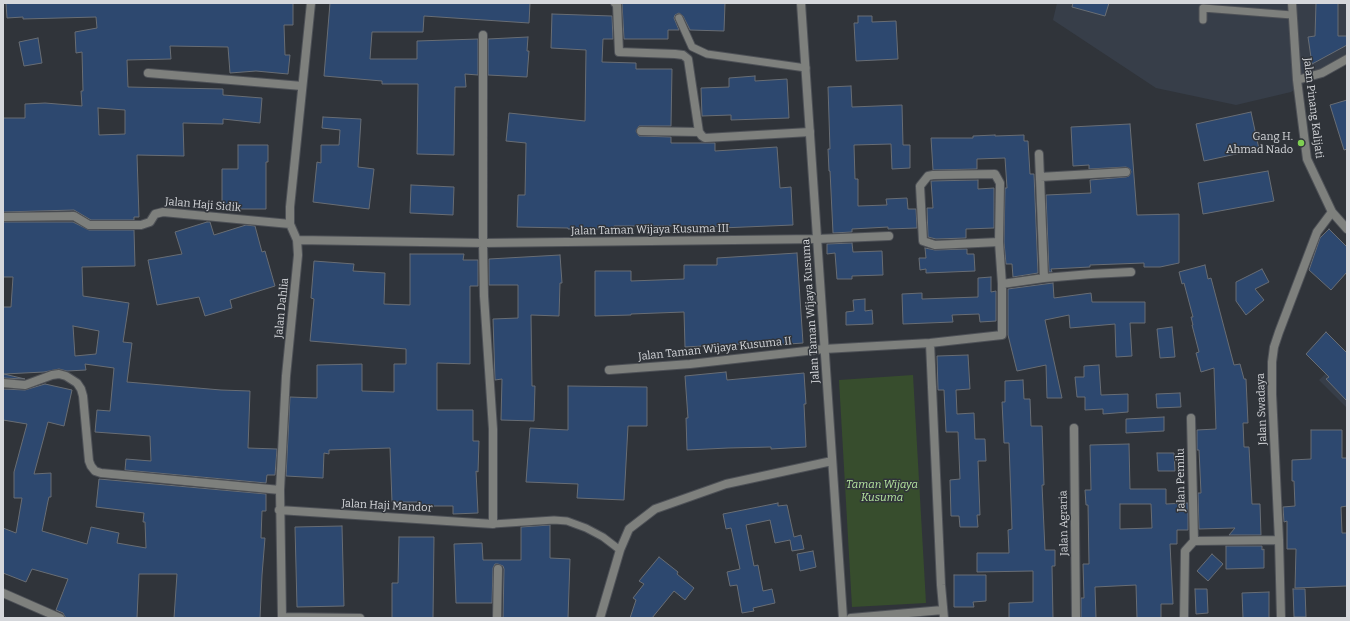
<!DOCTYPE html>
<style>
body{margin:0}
#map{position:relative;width:1350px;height:621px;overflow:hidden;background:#30343a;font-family:Bitter,serif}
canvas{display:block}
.frame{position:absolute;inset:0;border:4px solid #d5d7db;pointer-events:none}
</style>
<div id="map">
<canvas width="1350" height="621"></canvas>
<div class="frame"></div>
</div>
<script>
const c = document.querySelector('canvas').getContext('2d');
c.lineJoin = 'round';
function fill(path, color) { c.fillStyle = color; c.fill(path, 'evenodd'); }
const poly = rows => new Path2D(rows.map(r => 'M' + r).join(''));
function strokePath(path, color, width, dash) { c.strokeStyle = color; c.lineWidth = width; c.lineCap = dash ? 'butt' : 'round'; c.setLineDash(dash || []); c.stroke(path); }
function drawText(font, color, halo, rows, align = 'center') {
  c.font = font + ' Bitter,serif'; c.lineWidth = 3; c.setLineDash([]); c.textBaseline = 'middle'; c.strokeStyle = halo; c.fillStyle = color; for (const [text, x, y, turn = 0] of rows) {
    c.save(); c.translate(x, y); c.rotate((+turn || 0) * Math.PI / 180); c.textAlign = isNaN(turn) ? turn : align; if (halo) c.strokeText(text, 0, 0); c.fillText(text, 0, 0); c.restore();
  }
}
const built = poly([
 [1057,3,1347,3,1347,55,1291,92,1236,105,1156,88,1053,20],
 [1347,353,1347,408,1319,380]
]);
const green = poly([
 [913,375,926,603,852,607,839,380]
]);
const building = poly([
 [6,3,293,3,293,25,284,25,285,55,290,55,288,74,256,71,230,73,228,47,170,46,171,59,127,60,128,87,223,89,223,95,262,98,260,123,223,119,223,124,183,123,184,156,137,155,139,217,134,217,134,220,91,220,74,210,3,212,3,118,25,118,25,104,45,103,82,106,81,91,83,91,82,52,76,53,75,32,97,28,96,17,23,19,23,17,7,18,6,3],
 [98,108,125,110,125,134,99,135,98,108],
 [330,3,530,3,529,23,424,16,423,32,372,32,370,59,417,59,417,41,478,39,478,75,465,74,466,87,455,87,454,155,417,154,418,84,382,84,382,81,324,76,330,3],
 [622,3,725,3,724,31,690,30,683,16,679,13,675,15,674,18,679,30,668,30,668,39,624,39,622,3],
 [1073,3,1109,3,1105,16,1072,7,1073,3],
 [1316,3,1338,3,1338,36,1347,36,1347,45,1312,64,1308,37,1315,36,1316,3],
 [552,14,612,16,613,39,603,39,602,62,636,63,636,69,672,69,671,126,639,126,636,131,639,136,671,137,671,143,715,143,715,151,777,147,780,188,791,187,793,225,721,228,721,226,680,228,680,226,614,226,614,229,568,229,568,228,517,227,518,195,525,195,526,143,506,141,509,113,585,121,586,50,551,48,552,14],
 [858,16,872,16,872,22,896,21,898,59,856,61,854,23,858,23,858,16],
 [528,37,527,51,529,51,527,77,488,75,488,39,528,37],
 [38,38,42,63,24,66,19,42,38,38],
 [755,76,755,81,787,79,789,118,731,120,731,115,702,116,701,88,729,87,729,78,755,76],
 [851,86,852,107,902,105,903,145,910,145,910,168,892,169,891,144,854,145,855,179,858,179,858,206,887,205,886,199,907,198,908,209,916,209,917,228,888,229,888,227,852,229,852,232,833,233,830,171,829,171,828,149,830,149,828,87,851,86],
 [1347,100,1347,149,1344,150,1330,105,1347,100],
 [1251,112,1259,149,1204,161,1196,124,1251,112],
 [323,117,361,119,358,167,374,169,369,209,313,202,317,162,321,163,321,145,339,145,340,130,322,128,323,117],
 [1130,124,1137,215,1179,214,1179,263,1160,267,1144,267,1144,263,1090,265,1090,267,1051,269,1052,272,1049,272,1046,195,1091,193,1090,180,1126,177,1129,176,1131,172,1130,169,1126,167,1089,169,1089,165,1073,166,1071,127,1130,124],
 [995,135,995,136,1024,135,1024,141,1028,141,1030,174,1034,174,1038,273,1013,277,1012,264,1006,264,1004,242,1005,188,1007,188,1005,158,977,159,977,169,933,170,931,138,973,138,973,136,995,135],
 [238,145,268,145,268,162,266,162,266,209,222,209,222,169,238,169,238,145],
 [1268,171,1274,201,1203,214,1198,183,1268,171],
 [978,180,978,189,994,188,994,228,966,229,966,238,936,239,928,237,927,208,933,208,931,181,978,180],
 [411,185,454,187,453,215,410,213,411,185],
 [3,222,73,222,89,230,134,230,135,266,82,267,83,296,129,303,123,342,132,343,127,382,221,390,250,391,248,448,277,449,275,475,267,475,266,483,125,470,126,459,151,461,150,436,95,432,97,410,110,411,114,368,85,364,86,370,67,371,59,369,44,372,4,374,25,379,24,379,3,378,3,307,11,307,13,277,3,277,3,222],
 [73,326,99,331,96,354,75,356,73,326],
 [207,222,210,222,214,235,246,225,255,226,262,252,265,251,275,286,230,300,232,308,205,316,199,297,157,305,148,260,182,254,175,232,207,222],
 [1329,229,1347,247,1347,272,1331,290,1309,270,1320,238,1329,229],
 [852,243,853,252,882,251,883,275,852,276,852,279,837,279,835,253,827,254,827,244,852,243],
 [925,248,935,250,967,249,967,254,974,254,975,271,926,273,926,269,920,270,919,258,926,258,925,248],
 [797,253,803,343,760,346,760,343,685,347,684,312,631,314,631,315,595,316,595,271,631,271,631,281,684,279,684,265,717,265,717,258,797,253],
 [410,254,464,254,463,260,478,260,478,286,470,286,470,364,437,363,437,410,473,410,473,441,479,441,478,472,476,471,478,513,453,514,453,506,419,506,418,502,392,502,390,448,329,450,329,454,324,453,323,478,286,476,290,397,317,398,317,365,362,364,362,391,394,392,394,364,406,364,406,349,310,341,314,299,311,298,314,261,354,264,353,271,385,273,384,304,410,305,410,254],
 [560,255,562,283,560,283,559,316,531,315,532,386,535,386,534,421,501,420,502,379,495,380,493,319,518,318,518,285,489,285,489,259,560,255],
 [1205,265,1208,279,1211,278,1234,365,1240,364,1244,379,1246,379,1248,423,1243,423,1244,447,1249,447,1252,504,1260,504,1261,535,1229,535,1235,528,1199,529,1198,493,1201,493,1199,450,1197,450,1197,430,1216,429,1214,368,1201,372,1196,353,1199,352,1192,325,1193,325,1191,317,1193,317,1184,283,1182,284,1179,272,1205,265],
 [1262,269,1269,282,1255,289,1264,300,1246,315,1236,301,1236,282,1262,269],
 [991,277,991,292,996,291,996,321,980,322,979,314,952,315,953,322,903,324,902,294,922,293,922,299,978,297,978,278,991,277],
 [1053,283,1054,298,1091,293,1092,302,1145,302,1145,323,1130,323,1132,356,1116,357,1115,324,1070,328,1069,315,1045,320,1062,398,1047,398,1046,365,1017,371,1008,335,1008,289,1053,283],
 [865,299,865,311,872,310,873,324,846,325,846,312,854,311,853,300,865,299],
 [1172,327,1175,357,1160,358,1157,329,1172,327],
 [1326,332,1347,353,1347,401,1326,379,1329,377,1306,354,1326,332],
 [968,355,970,389,956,390,957,414,974,413,975,439,985,439,986,461,978,461,980,515,977,515,978,527,960,527,959,516,951,516,950,480,960,479,958,432,946,432,944,390,938,390,937,356,968,355],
 [1099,365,1101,395,1128,394,1128,412,1103,414,1103,409,1085,410,1085,397,1077,397,1075,377,1084,377,1084,366,1099,365],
 [726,372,727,380,804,373,806,404,804,404,806,447,771,449,771,447,728,448,687,450,686,418,688,418,685,376,726,372],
 [1023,380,1024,399,1030,399,1031,426,1042,426,1044,485,1042,485,1045,550,1055,550,1055,566,1052,566,1053,618,1009,618,1009,603,1033,602,1033,571,977,572,977,553,1009,553,1008,530,1012,529,1009,443,1004,443,1002,402,1005,402,1005,381,1023,380],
 [45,384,72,390,64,426,48,422,34,474,51,473,51,497,49,497,48,501,42,531,87,544,91,527,119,533,117,543,146,548,145,522,143,522,144,513,96,507,99,479,266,494,266,511,262,511,261,538,265,538,262,575,260,618,174,618,177,574,139,574,137,618,68,618,65,617,63,613,56,610,68,579,32,569,26,582,3,573,3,528,16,533,22,498,14,498,14,472,27,424,3,420,3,389,25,390,45,384],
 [568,386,647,387,647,426,628,426,624,500,577,498,578,484,526,482,530,428,568,430,568,386],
 [1180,393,1181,407,1157,408,1156,394,1180,393],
 [1164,417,1164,431,1126,433,1126,419,1164,417],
 [1311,430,1342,430,1342,458,1347,458,1347,506,1341,507,1342,533,1347,533,1347,586,1295,588,1296,549,1287,549,1287,521,1284,522,1283,507,1295,506,1294,481,1292,481,1292,460,1311,459,1311,430],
 [1129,444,1130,489,1166,489,1166,504,1188,503,1188,530,1177,530,1177,544,1170,544,1173,604,1161,604,1161,618,1137,618,1136,585,1095,587,1096,618,1081,618,1081,598,1084,598,1083,564,1089,564,1088,505,1086,505,1085,490,1091,490,1090,445,1129,444],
 [1120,504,1151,504,1152,528,1120,529,1120,504],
 [1157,453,1174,453,1175,471,1158,471,1157,453],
 [778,503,778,506,787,505,794,537,801,535,804,549,792,551,790,540,775,543,770,520,746,525,754,566,758,565,763,591,772,589,775,603,753,608,754,611,742,613,737,585,730,586,727,572,740,569,731,528,726,529,723,514,778,503],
 [550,525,550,558,570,559,568,618,503,618,504,569,503,566,498,564,495,564,493,568,492,603,456,603,454,544,482,543,483,560,521,560,521,527,550,525],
 [342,526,344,606,297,607,295,527,342,526],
 [399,537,434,537,433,618,392,618,392,583,398,583,399,537],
 [1226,546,1262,546,1262,550,1264,549,1264,568,1226,569,1226,546],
 [813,551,816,567,800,571,797,554,813,551],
 [1212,554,1223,564,1208,581,1197,571,1212,554],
 [659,557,678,572,677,574,694,588,685,600,674,591,652,618,630,618,636,600,633,598,644,584,639,581,659,557],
 [954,575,986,575,986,601,973,602,974,607,954,607,954,575],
 [1195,589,1207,589,1208,613,1196,614,1195,589],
 [1293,589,1305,589,1306,617,1294,617,1293,589],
 [1269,592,1269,618,1243,618,1242,593,1269,592]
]);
const service = poly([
 [679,18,692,47,707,54,806,68],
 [1203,20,1203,8,1292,15],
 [493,524,554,520,567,521,586,528,603,537,620,550]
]);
const minor = poly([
 [615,3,617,5,619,52,675,54,683,55,688,59,699,132,702,136,705,138,810,132],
 [1292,3,1297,80,1307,159,1332,212,1347,229],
 [148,73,302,86],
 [1297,80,1322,73,1347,59],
 [641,131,699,132],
 [1039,154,1044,278],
 [1040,177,1126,172],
 [3,217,74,216,89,225,141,225,150,222,155,214,163,212,290,224],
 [297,240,483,243,817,239,889,236],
 [1002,284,1044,278,1091,274,1131,272],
 [930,343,941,585,944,618],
 [609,370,690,364,824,349,930,343,1002,335,1002,284,999,242,1000,183,995,174,933,175,928,176,920,186,923,241,935,245,999,242],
 [3,383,25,385,52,375,59,374,66,376,77,383,81,389,83,396,89,461,91,466,95,471,101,473,280,490],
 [1191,418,1194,541],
 [1074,428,1076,618],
 [279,510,493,524,493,429,484,296,483,243,483,35],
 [3,593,60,618],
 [282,617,360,618],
 [282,618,280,490,286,376,298,255,297,240,290,224,290,207,311,3],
 [497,618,498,569],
 [851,618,943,610],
 [1184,618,1185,551,1194,541,1279,540],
 [1281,618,1279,540,1272,394,1272,362,1274,347,1279,332,1317,232,1332,212]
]);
const tertiary = poly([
 [801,3,843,618],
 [600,618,620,550,629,529,655,509,726,484,832,461]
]);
const markers = [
 [1301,143,4,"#7fd052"]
];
const streetNames = [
 ["Jalan Pinang Kalijati",1313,108,83],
 ["Jalan Haji Sidik",203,205,5],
 ["Jalan Taman Wijaya Kusuma III",650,230,-1],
 ["Jalan Dahlia",282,308,-84],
 ["Jalan Taman Wijaya Kusuma",811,311,-94],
 ["Jalan Taman Wijaya Kusuma II",715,349,-6],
 ["Jalan Swadaya",1262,409,-92],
 ["Jalan Pemilu",1181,480,-91],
 ["Jalan Haji Mandor",387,506,3],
 ["Jalan Agraria",1064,523,-91]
];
const poiNames = [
 ["Gang H.",1293,137],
 ["Ahmad Nado",1293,150]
];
const parkNames = [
 ["Taman Wijaya",882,485],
 ["Kusuma",882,498]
];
fill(built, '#373e49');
fill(green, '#374d2d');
fill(building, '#2d486f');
strokePath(building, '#686d74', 1);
strokePath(service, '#4e5157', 9);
strokePath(minor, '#4e5157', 10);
strokePath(tertiary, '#4e5157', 10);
strokePath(service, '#7e807d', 7);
strokePath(minor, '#7e807d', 8);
strokePath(tertiary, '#7e807d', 8);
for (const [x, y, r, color] of markers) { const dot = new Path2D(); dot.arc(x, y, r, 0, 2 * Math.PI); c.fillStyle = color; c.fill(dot); strokePath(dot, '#30343a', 1.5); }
drawText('11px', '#d5d7db', '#30343a', streetNames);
drawText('11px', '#d5d7db', '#30343a', poiNames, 'right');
drawText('italic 11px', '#b5e59f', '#30343a', parkNames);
</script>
